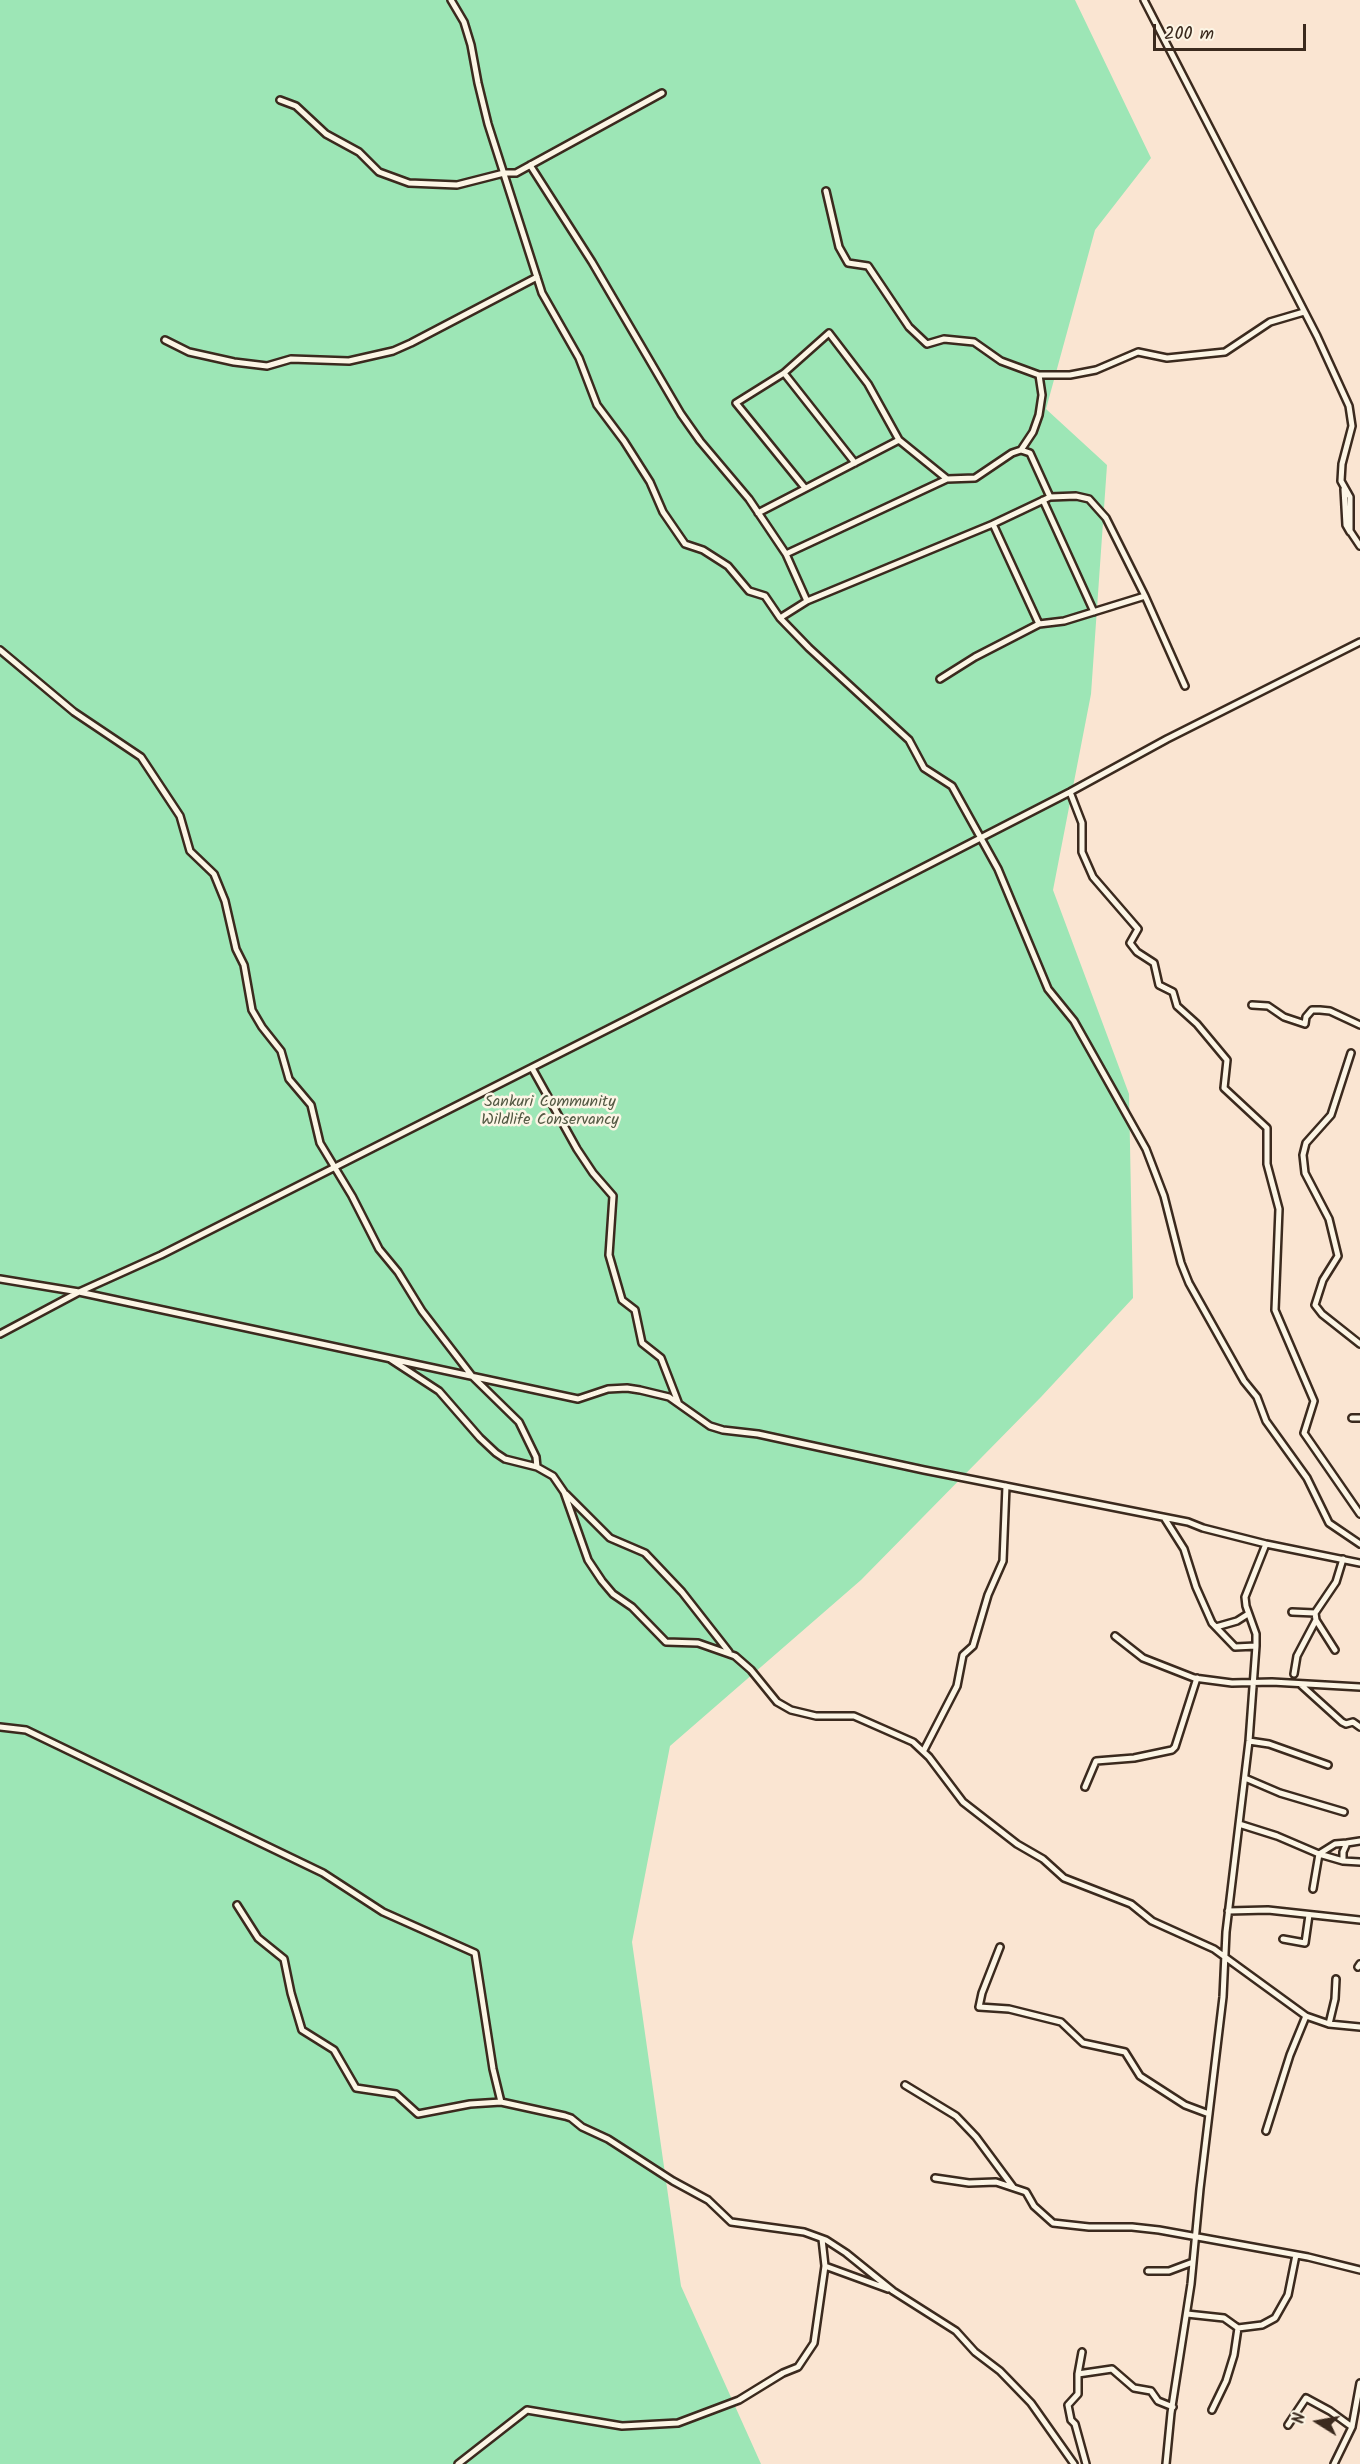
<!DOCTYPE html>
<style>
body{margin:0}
#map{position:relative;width:1360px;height:2464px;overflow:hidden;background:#fae5d2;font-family:Kalam,sans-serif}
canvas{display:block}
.north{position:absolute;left:1288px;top:2392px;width:60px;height:60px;-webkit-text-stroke:4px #fcf5e5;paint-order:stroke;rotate:281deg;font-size:16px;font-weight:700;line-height:24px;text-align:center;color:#3b2a1e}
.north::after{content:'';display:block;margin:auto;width:21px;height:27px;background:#3b2a1e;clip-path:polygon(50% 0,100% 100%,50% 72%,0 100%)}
.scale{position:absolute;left:1153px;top:24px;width:153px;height:27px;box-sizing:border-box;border:3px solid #3b2a1e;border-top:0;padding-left:8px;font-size:18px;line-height:21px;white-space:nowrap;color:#3b2a1e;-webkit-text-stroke:4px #fcf5e5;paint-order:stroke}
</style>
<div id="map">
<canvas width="1360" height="2464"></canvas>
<div class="north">N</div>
<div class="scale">200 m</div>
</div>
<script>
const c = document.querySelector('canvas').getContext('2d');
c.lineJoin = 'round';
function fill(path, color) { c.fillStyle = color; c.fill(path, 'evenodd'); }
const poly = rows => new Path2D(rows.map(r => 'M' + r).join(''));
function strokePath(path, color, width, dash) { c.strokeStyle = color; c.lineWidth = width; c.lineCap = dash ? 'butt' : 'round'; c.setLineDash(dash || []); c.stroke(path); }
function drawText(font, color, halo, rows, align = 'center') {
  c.font = font + ' Kalam,sans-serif'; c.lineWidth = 5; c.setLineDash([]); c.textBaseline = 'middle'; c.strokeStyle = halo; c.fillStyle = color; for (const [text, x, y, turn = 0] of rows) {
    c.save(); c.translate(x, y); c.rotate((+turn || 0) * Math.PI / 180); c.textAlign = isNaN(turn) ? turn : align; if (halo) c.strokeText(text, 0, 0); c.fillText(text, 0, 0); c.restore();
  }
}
const green = poly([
 [0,0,1075,0,1151,158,1095,230,1046,409,1107,465,1091,694,1053,890,1129,1094,1133,1298,1041,1397,861,1580,670,1746,632,1942,681,2286,761,2464,0,2464]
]);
const minor = poly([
 [451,0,464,22,471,45,478,83,488,124,542,293,579,358,597,405,624,441,650,482,663,512,685,544,703,550,728,566,749,591,765,596,780,618,809,648,909,740,924,768,952,786,998,869,1048,989,1074,1021,1146,1149,1164,1196,1181,1263,1189,1283,1244,1381,1257,1397,1266,1421,1307,1478,1329,1523,1360,1544],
 [1144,0,1317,336,1349,406,1352,426,1342,464,1341,481,1350,497,1350,531,1360,546],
 [280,100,296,106,326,134,359,152,379,172,409,183,457,185,504,173,516,173,662,93],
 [530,165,592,262,681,414,700,441,749,499,786,554,807,601],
 [826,191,839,247,848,263,868,266,909,327,927,344,944,339,974,342,1001,361,1039,375],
 [165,340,189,352,234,362,267,366,291,359,349,361,393,351,411,343,537,277],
 [784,373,855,463],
 [1021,450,1033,432,1039,415,1042,395,1039,375,1070,375,1096,370,1138,352,1167,358,1225,352,1270,322,1304,312],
 [805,488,736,403,784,373,829,333,868,384,899,440],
 [1344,489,1346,525,1350,532],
 [1043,500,1094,612],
 [758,513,899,440,947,479,975,478,1012,453,1021,450,1030,453,1050,497,1076,496,1089,499,1106,518,1145,596,1185,686],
 [786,554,947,479],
 [780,618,807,601,993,524],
 [1039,624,993,524,1050,497],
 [0,650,74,712,141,757,180,816,190,851,214,874,225,901,236,949,244,965,252,1010,262,1027,281,1051,289,1079,311,1105,320,1143,352,1196,379,1249,398,1272,422,1311,472,1376,519,1422,536,1457,537,1467],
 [940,679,975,657,1039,624,1064,621,1145,596],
 [1070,792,1082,823,1082,852,1093,877,1138,929,1130,943,1137,952,1154,963,1159,985,1173,992,1177,1006,1197,1024,1227,1060,1224,1088,1267,1128,1267,1164,1279,1209,1275,1310,1314,1401,1304,1433,1360,1514],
 [1252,1005,1268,1006,1284,1017,1305,1024,1306,1017,1312,1010,1320,1010,1330,1011,1360,1025],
 [1351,1053,1331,1115,1306,1143,1303,1155,1305,1173,1329,1219,1338,1256,1323,1280,1315,1305,1322,1314,1360,1344],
 [532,1068,577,1149,593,1173,613,1196,609,1255,622,1300,635,1310,642,1343,661,1358,678,1402],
 [0,1279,79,1292,578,1399,608,1389,627,1388,640,1390,669,1397,710,1426,723,1430,758,1434,924,1470,1188,1522,1203,1528,1266,1544,1360,1563],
 [0,1334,79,1292,161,1255,632,1017,1070,792,1167,739,1360,642],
 [390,1359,439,1391,480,1438,496,1453,505,1459,537,1467,553,1476,564,1492,588,1560,602,1581,613,1594,632,1607,666,1642,698,1643,735,1656,751,1670,777,1702,791,1710,816,1716,854,1716,913,1742,929,1757,963,1802,1017,1844,1043,1859,1064,1878,1131,1904,1152,1921,1214,1949,1306,2016,1329,2024,1360,2027],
 [1352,1418,1360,1418],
 [566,1494,610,1538,645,1553,682,1592,729,1652],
 [1165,1519,1184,1549,1196,1587,1212,1623,1235,1647,1256,1646],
 [1292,1612,1315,1613],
 [1216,1627,1237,1621,1248,1614],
 [1115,1636,1143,1658,1194,1678,1232,1683,1272,1682,1360,1687],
 [1335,1650,1316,1620,1315,1613,1336,1582,1343,1559],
 [1294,1674,1297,1656,1316,1620],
 [1300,1684,1342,1722,1346,1724,1353,1722,1360,1727],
 [0,1727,26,1730,323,1873,383,1912,475,1953,493,2069,501,2102],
 [1249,1741,1269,1744,1328,1765],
 [924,1750,957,1686,963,1655,973,1646,988,1595,1003,1561,1006,1486],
 [1245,1778,1280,1793,1344,1812],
 [1085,1787,1096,1761,1134,1758,1172,1750,1175,1747,1197,1678],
 [1239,1824,1277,1836,1319,1854,1343,1861,1360,1862],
 [1343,1861,1343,1852,1347,1843,1360,1841],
 [1313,1889,1319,1854,1335,1844,1347,1843],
 [237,1905,258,1938,284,1959,291,1993,302,2030,334,2050,356,2088,396,2094,418,2114,470,2104,501,2102,565,2116,571,2118,582,2127,608,2139,673,2181,708,2200,731,2222,804,2232,826,2240,846,2253,893,2291,956,2331,975,2352,1000,2371,1031,2403,1074,2464],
 [1228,1911,1268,1910,1360,1920],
 [1283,1939,1305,1943,1309,1915],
 [1000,1947,982,1993,979,2007,1009,2009,1061,2022,1083,2043,1125,2052,1140,2076,1185,2105,1209,2114],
 [1358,1967,1360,1964],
 [1329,2024,1335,1999,1336,1979],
 [905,2085,956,2116,976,2137,1013,2187],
 [1266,2131,1290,2055,1306,2016],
 [935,2178,969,2183,996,2182,1026,2192,1034,2206,1053,2223,1089,2227,1132,2227,1159,2230,1308,2257,1360,2270],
 [825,2266,888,2289],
 [1148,2271,1169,2271,1193,2262],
 [1187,2314,1224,2318,1238,2328,1234,2355,1226,2381,1212,2410],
 [1238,2328,1262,2325,1275,2318,1288,2295,1296,2255],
 [1078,2374,1082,2352],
 [1288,2425,1306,2398,1330,2411,1352,2427],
 [458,2464,527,2410,622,2426,678,2423,739,2400,783,2373,798,2367,814,2343,825,2266,822,2239],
 [1086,2464,1075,2424,1071,2420,1068,2405,1078,2394,1078,2374,1112,2369,1134,2388,1151,2391,1158,2401,1173,2407],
 [1166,2464,1171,2413,1191,2284,1200,2189,1223,1997,1226,1932,1249,1741,1256,1646,1256,1634,1246,1606,1245,1597,1266,1544],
 [1334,2464,1352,2427,1360,2383]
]);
const parkNames = [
 ["Sankuri Community",550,1103],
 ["Wildlife Conservancy",550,1121]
];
fill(green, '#9de6b6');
strokePath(minor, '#3b2a1e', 10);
strokePath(minor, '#fcf5e5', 5);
drawText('16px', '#545944', '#fcf5e5', parkNames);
</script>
